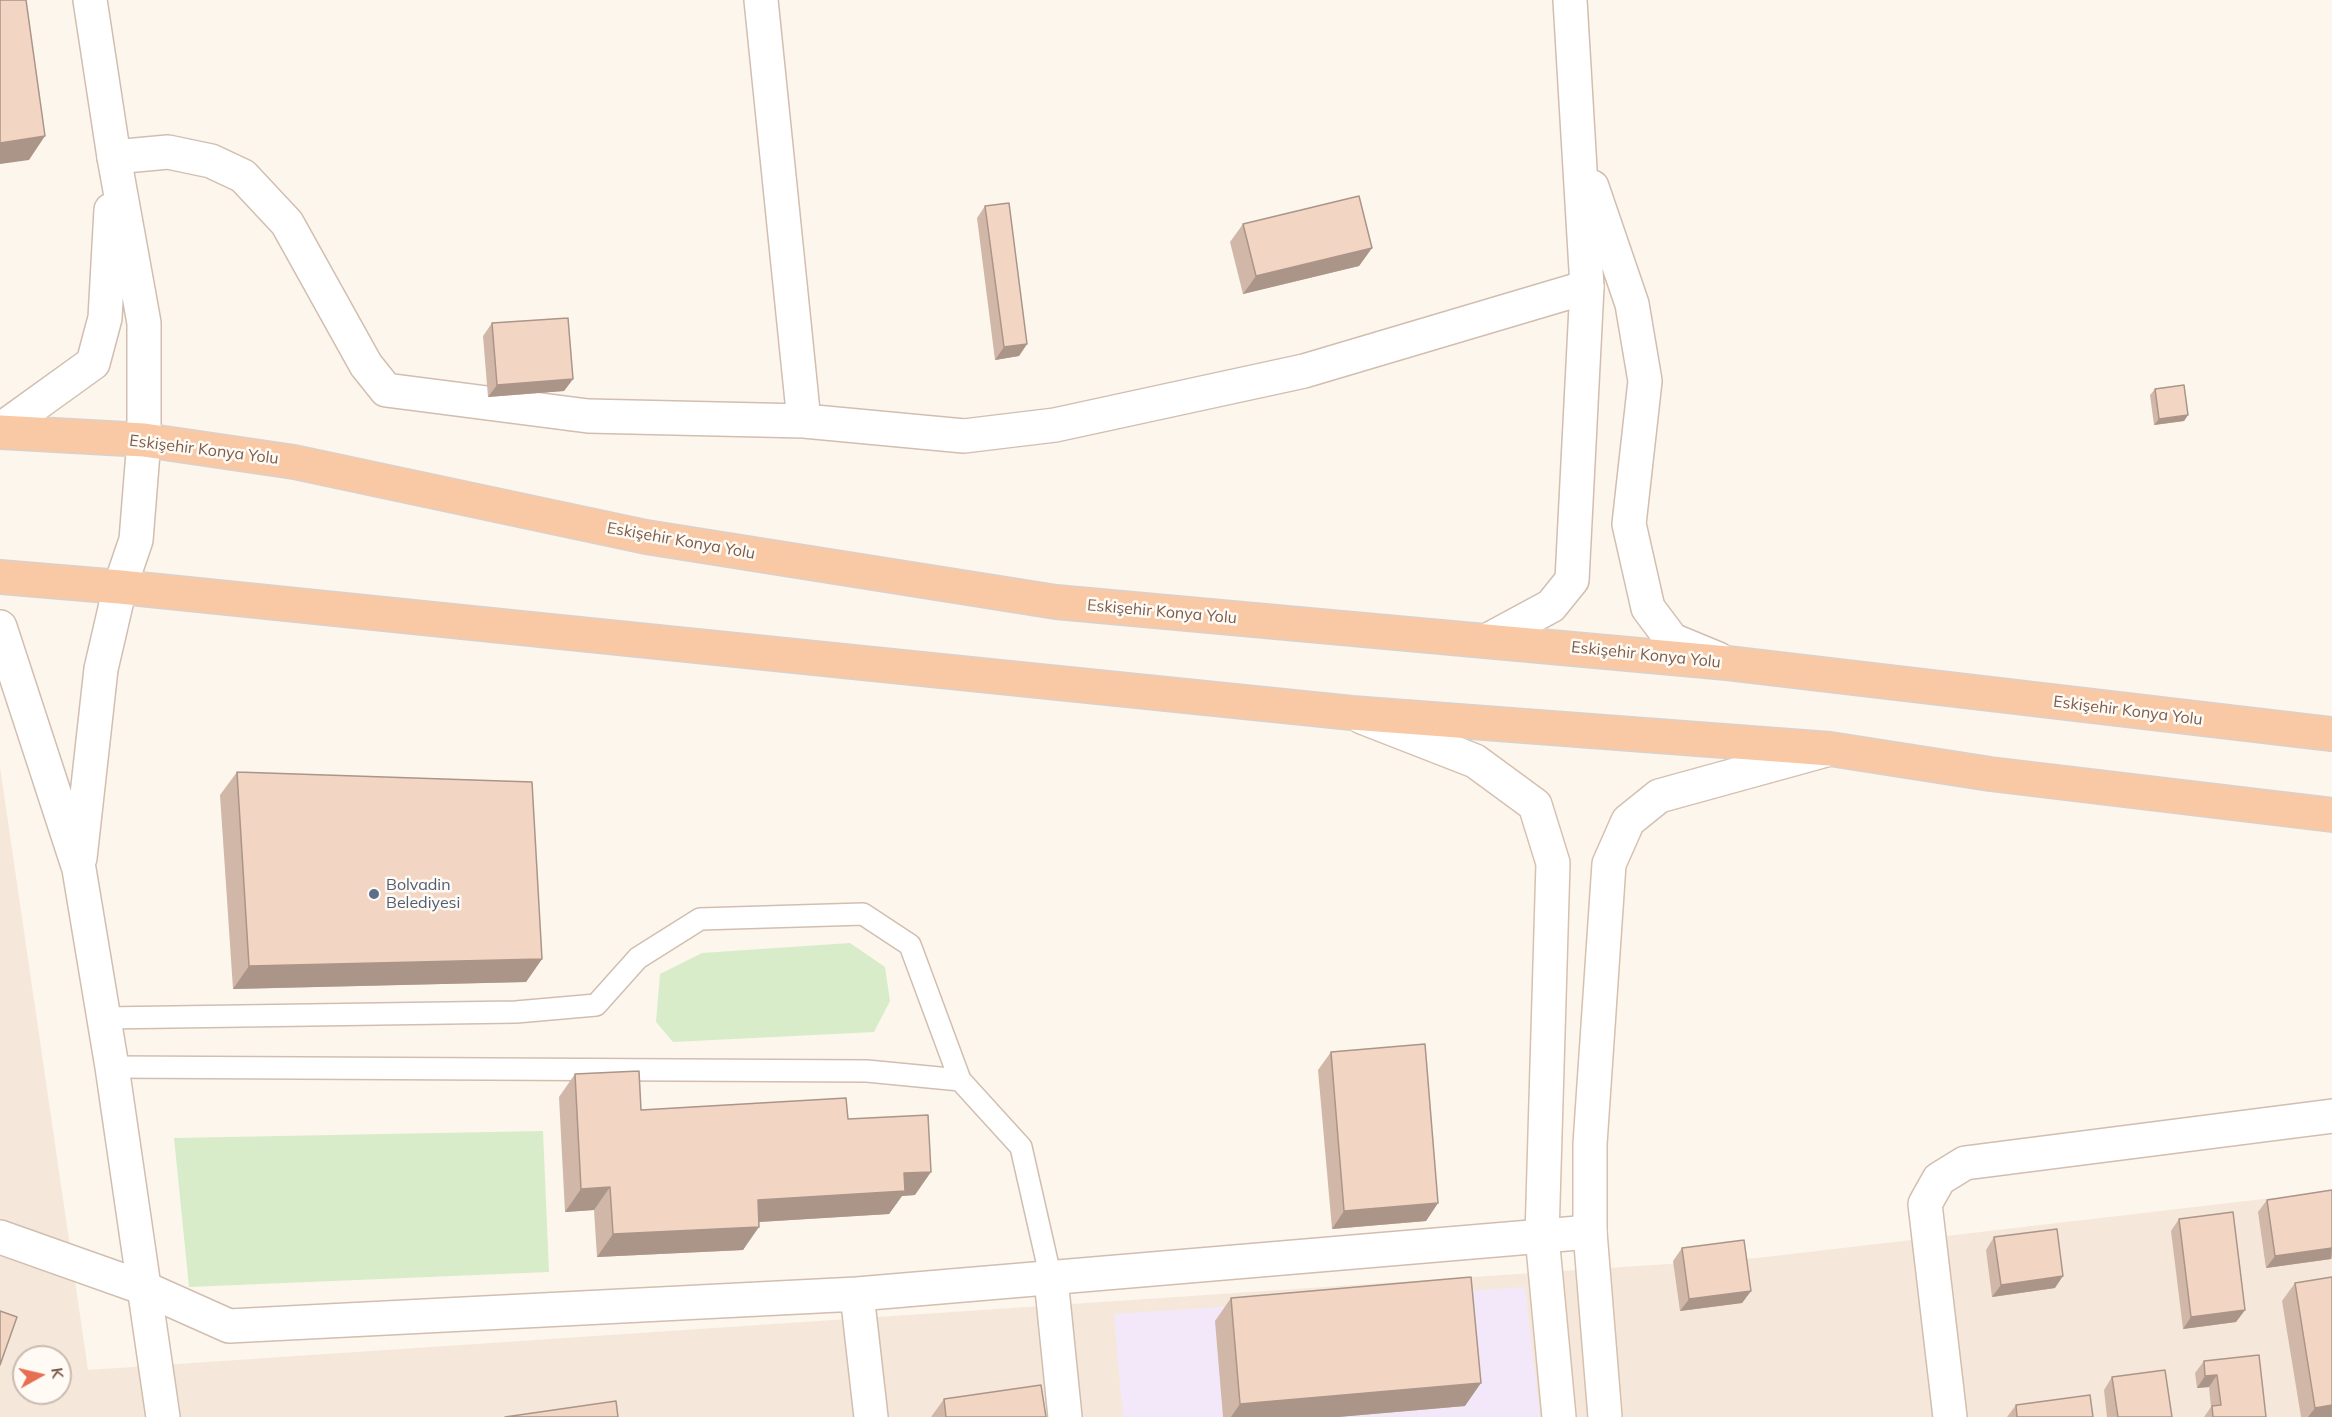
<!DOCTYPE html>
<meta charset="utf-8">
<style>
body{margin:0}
#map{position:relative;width:2332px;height:1417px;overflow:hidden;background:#fdf6ec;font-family:Mulish,sans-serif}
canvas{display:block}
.north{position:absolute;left:12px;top:1345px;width:60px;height:60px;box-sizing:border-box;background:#fffaf3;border:2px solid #cabbb1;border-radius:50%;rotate:82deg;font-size:16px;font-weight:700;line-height:24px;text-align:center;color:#7a5c4d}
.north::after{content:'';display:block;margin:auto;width:21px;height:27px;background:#e76f51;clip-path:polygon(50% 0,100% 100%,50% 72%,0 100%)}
</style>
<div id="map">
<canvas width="2332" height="1417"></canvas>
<div class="north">K</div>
</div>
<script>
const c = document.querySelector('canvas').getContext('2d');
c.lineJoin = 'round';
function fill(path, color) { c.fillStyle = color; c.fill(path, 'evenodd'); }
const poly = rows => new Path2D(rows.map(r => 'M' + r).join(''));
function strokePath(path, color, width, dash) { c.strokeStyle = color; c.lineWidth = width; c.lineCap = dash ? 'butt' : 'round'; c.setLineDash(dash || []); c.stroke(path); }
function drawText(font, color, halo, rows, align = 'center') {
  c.font = font + ' Mulish,sans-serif'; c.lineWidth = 5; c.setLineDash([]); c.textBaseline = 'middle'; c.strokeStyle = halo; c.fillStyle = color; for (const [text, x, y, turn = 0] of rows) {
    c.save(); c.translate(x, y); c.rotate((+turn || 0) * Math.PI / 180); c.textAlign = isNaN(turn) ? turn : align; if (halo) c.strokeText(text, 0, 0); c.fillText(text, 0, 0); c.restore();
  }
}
const residential = poly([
 [0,767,88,1370,1757,1258,2332,1191,2332,1417,0,1417],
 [24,1357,60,1357,60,1393,24,1393]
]);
const education = poly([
 [1525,1287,1540,1417,1123,1417,1114,1314]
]);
const green = poly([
 [850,943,885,967,890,1001,874,1032,673,1042,656,1022,660,974,702,953],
 [543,1131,549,1272,189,1287,174,1138]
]);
const service = poly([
 [104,1018,516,1012,596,1005,638,958,700,919,863,914,910,945,960,1080,1021,1147,1051,1279],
 [112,1067,867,1071,960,1080]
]);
const minor = poly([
 [90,0,114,157,168,152,211,161,243,176,287,223,366,365,386,390,588,416,804,421,964,436,1055,425,1304,371,1587,287],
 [761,0,804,421],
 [0,1237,144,1288,229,1326,857,1294,1590,1232],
 [1051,1279,1065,1417],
 [857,1294,871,1417],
 [1950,1417,1925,1204,1939,1179,1965,1163,2332,1116]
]);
const tertiary = poly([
 [1592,187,1632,304,1645,381,1629,524,1648,608,1672,640,1718,659],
 [0,430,93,363,105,318,111,210],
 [0,627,79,869,112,1067,163,1417],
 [1488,640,1551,606,1572,580,1587,287,1570,0],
 [80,858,101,669,120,587,136,540,144,440,144,323,114,157]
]);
const secondary = poly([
 [1362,717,1475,761,1535,805,1553,863,1542,1236,1559,1417],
 [1605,1417,1590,1232,1590,1144,1609,864,1628,821,1659,796,1826,750]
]);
const trunk = poly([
 [0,432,144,440,294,462,646,537,1056,602,1727,663,2332,734],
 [0,577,120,587,1352,713,1830,749,1990,774,2332,815]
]);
const wall = poly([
 [985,206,1027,344,1019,356,995,360,977,218],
 [1243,224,1372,248,1359,266,1243,294,1230,242],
 [492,323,573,379,564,391,488,397,483,336],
 [2155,389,2188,415,2184,421,2154,425,2150,395],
 [237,772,542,959,526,982,233,989,220,795],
 [1331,1052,1438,1203,1426,1221,1332,1229,1318,1070],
 [575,1074,641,1110,848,1119,915,1195,902,1196,889,1214,759,1222,743,1250,597,1257,594,1210,565,1212,559,1097],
 [2332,1190,2332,1258,2331,1259,2266,1268,2258,1212,2267,1200],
 [2179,1219,2245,1310,2236,1322,2183,1329,2171,1231],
 [1994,1237,2055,1288,1992,1297,1986,1250],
 [1682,1248,1751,1291,1742,1303,1680,1311,1673,1261],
 [2295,1283,2332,1417,2301,1417,2282,1301],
 [1231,1298,1465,1406,1338,1417,1223,1417,1215,1321],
 [2204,1361,2266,1417,2204,1417,2211,1407,2209,1387,2197,1388,2195,1373],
 [2112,1377,2172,1417,2107,1417,2104,1390],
 [944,1399,1046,1417,931,1417],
 [2016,1405,2093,1417,2007,1417]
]);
const shadedWall = poly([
 [45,136,29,160,0,164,0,143],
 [1372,248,1359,266,1243,294,1256,276],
 [1027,344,1019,356,995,360,1004,347],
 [573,379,564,391,488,397,497,385],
 [2188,415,2184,421,2154,425,2159,419],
 [542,959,526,982,233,989,249,966],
 [931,1172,915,1195,902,1196,889,1214,742,1223,758,1200,904,1173],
 [610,1187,594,1210,565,1212,581,1189],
 [1438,1203,1426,1221,1332,1229,1344,1211],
 [759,1227,743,1250,597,1257,613,1234],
 [2332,1248,2331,1259,2266,1268,2275,1256],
 [2063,1276,2055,1288,1992,1297,2001,1285],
 [1751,1291,1742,1303,1680,1311,1689,1299],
 [2245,1310,2236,1322,2183,1329,2191,1317],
 [2217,1375,2209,1387,2197,1388,2205,1376],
 [1481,1383,1465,1406,1338,1417,1231,1417,1240,1404],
 [2332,1405,2332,1417,2308,1417,2315,1408]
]);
const building = poly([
 [0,0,26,0,45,136,0,143,0,0],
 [1359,196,1372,248,1256,276,1243,224,1359,196],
 [1009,203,1027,344,1004,347,985,206,1009,203],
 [568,318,573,379,497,385,492,323,568,318],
 [2184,385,2188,415,2159,419,2155,389,2184,385],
 [237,772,532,782,542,959,249,966,237,772],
 [1425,1044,1438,1203,1344,1211,1331,1052,1425,1044],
 [639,1071,641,1110,846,1098,848,1119,928,1115,931,1172,904,1173,905,1191,758,1200,759,1227,613,1234,610,1187,581,1189,575,1074,639,1071],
 [2332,1190,2332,1248,2275,1256,2267,1200,2332,1190],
 [2233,1212,2245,1310,2191,1317,2179,1219,2233,1212],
 [2057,1229,2063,1276,2001,1285,1994,1237,2057,1229],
 [1744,1240,1751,1291,1689,1299,1682,1248,1744,1240],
 [1471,1277,1481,1383,1240,1404,1231,1298,1471,1277],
 [2332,1277,2332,1405,2315,1408,2295,1283,2332,1277],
 [0,1311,17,1317,0,1365,0,1311],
 [2259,1355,2266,1417,2213,1417,2212,1406,2221,1405,2217,1375,2205,1376,2204,1361,2259,1355],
 [2165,1370,2172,1417,2118,1417,2112,1377,2165,1370],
 [1041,1385,1046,1417,946,1417,944,1399,1041,1385],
 [2090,1395,2093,1417,2017,1417,2016,1405,2090,1395],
 [616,1401,618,1417,505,1417,616,1401]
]);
const markers = [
 [374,894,6,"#5c6f8a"]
];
const streetNames = [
 ["Eskişehir Konya Yolu",204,450,7],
 ["Eskişehir Konya Yolu",681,541,10],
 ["Eskişehir Konya Yolu",1162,612,5],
 ["Eskişehir Konya Yolu",1646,655,6],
 ["Eskişehir Konya Yolu",2128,711,7]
];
const serviceNames = [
 ["Bolvadin",386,885],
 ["Belediyesi",386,903]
];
fill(residential, '#f5e8da');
fill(education, '#f3e8fa');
fill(green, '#d8ecc9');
strokePath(service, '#d1beb0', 24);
strokePath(minor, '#d1beb0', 36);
strokePath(tertiary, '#d1beb0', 36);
strokePath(secondary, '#d6c0b0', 36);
strokePath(trunk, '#dad1cd', 36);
strokePath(service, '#fff', 21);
strokePath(minor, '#fff', 33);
strokePath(tertiary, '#fff', 33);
strokePath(secondary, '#fff', 33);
strokePath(trunk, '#f9c8a4', 33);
fill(wall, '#d1b7a8');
fill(shadedWall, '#aa9588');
fill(building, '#f3d5c3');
strokePath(building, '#aa9588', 1.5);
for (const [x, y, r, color] of markers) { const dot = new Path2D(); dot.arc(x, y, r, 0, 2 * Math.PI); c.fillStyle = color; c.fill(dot); strokePath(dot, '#fffaf3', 2); }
drawText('16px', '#7a5c4d', '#fffaf3', streetNames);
drawText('16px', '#4e5e75', '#fffaf3', serviceNames, 'left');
</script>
